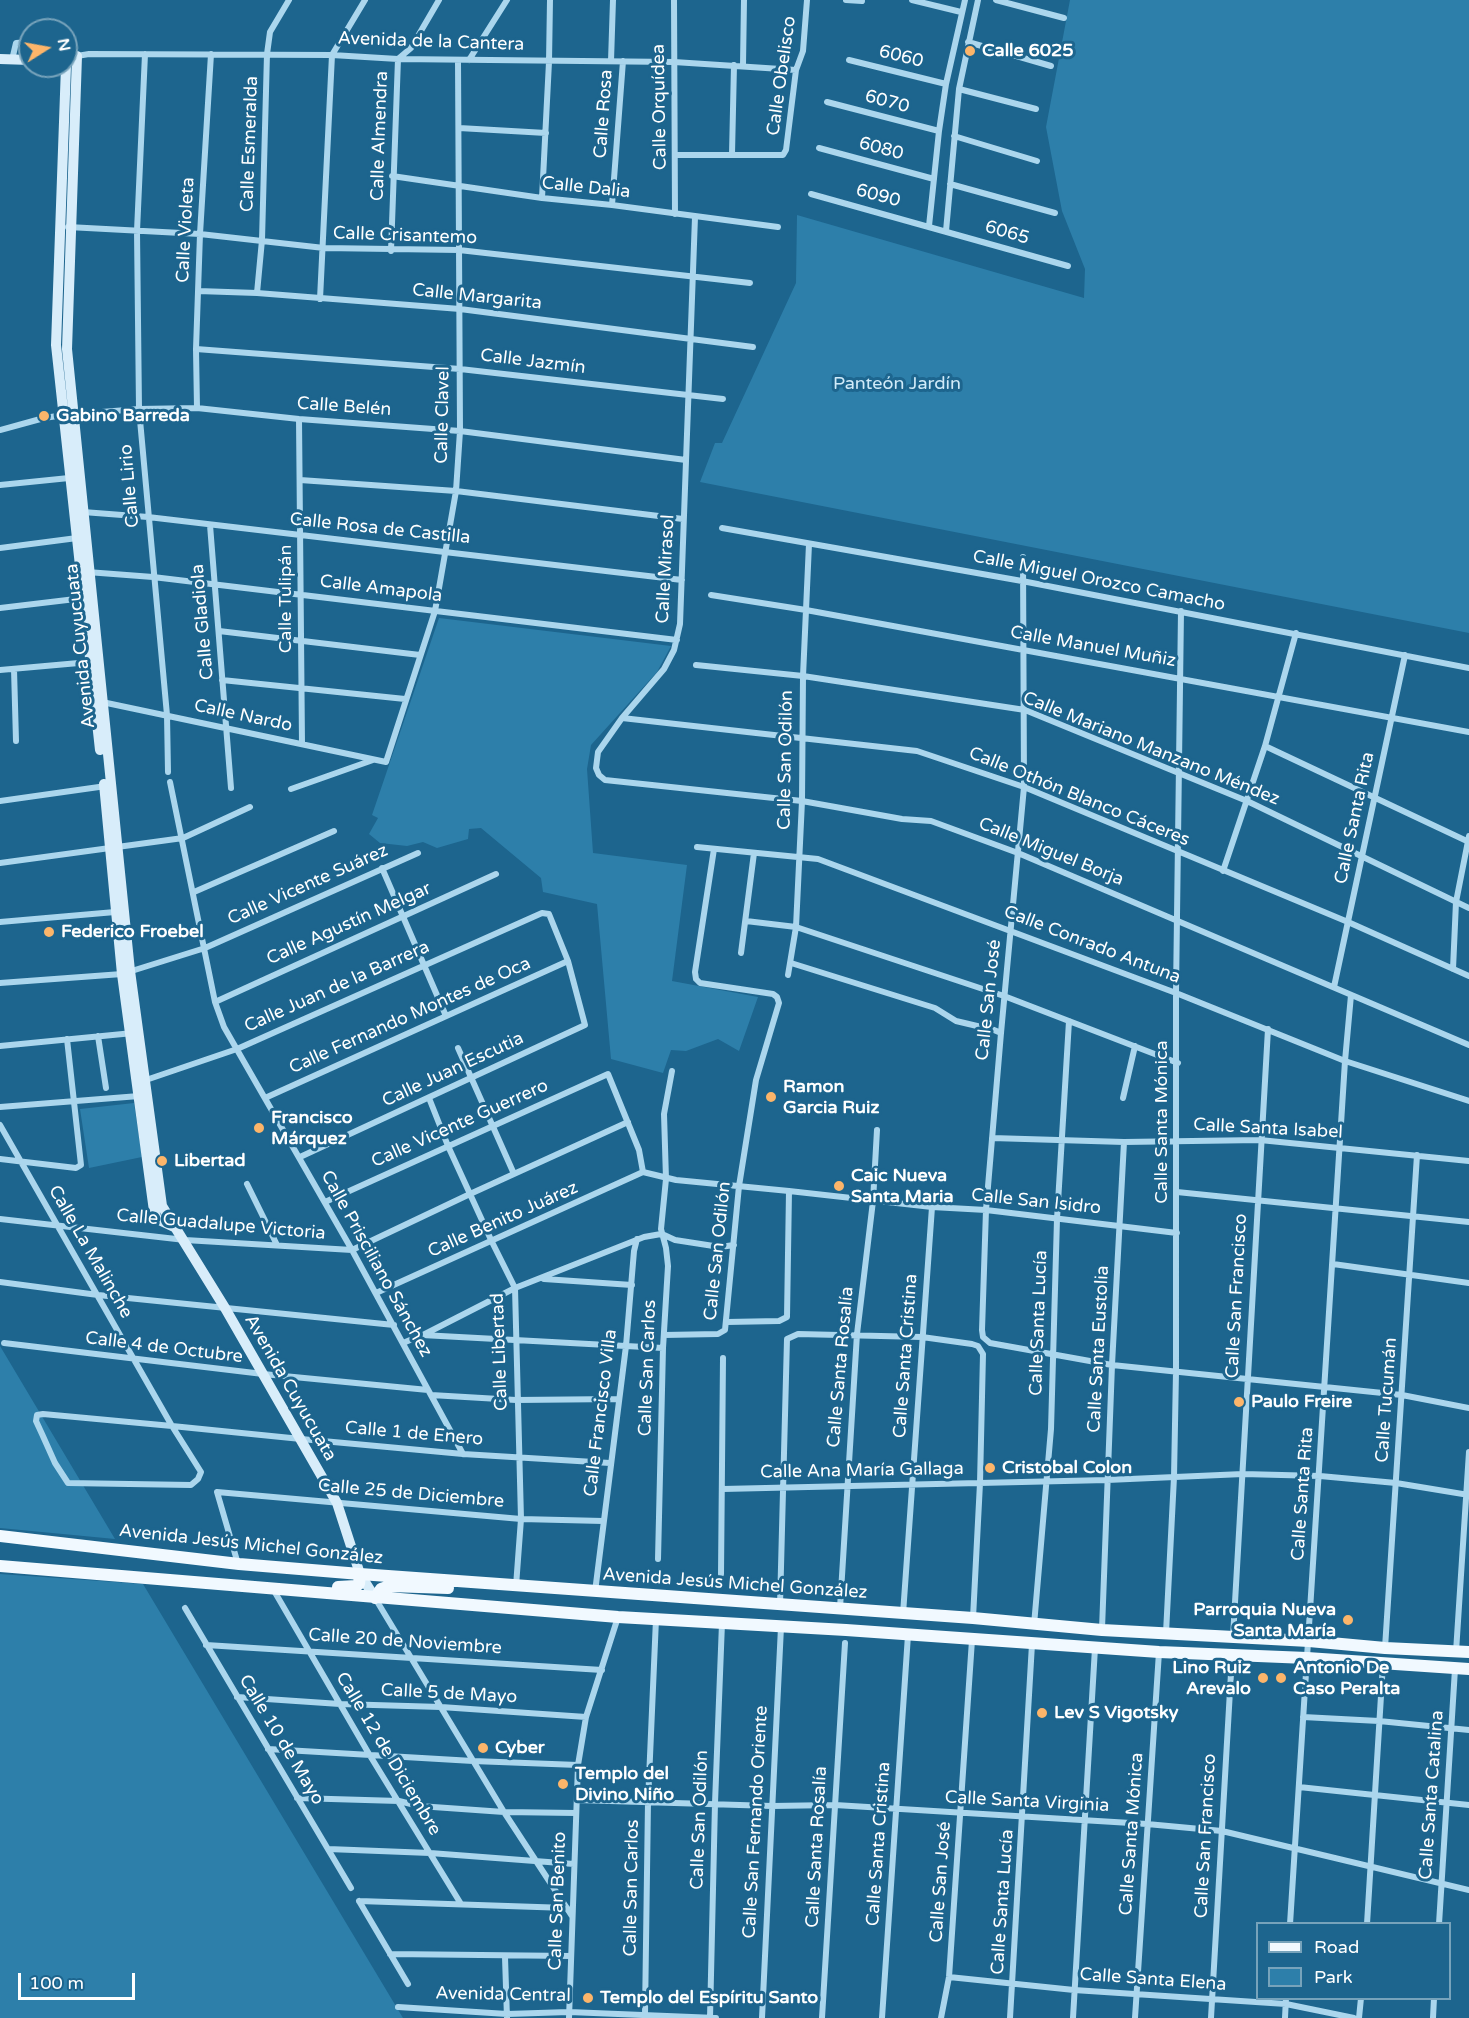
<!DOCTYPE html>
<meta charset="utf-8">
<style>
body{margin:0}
#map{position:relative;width:1469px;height:2018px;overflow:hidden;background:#1d658e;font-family:"Varela Round",sans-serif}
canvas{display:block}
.legend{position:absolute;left:1256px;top:1922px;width:195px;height:78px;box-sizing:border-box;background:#1d658e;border:2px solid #77a3bb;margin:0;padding:8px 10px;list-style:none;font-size:18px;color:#fff}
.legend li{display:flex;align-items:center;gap:12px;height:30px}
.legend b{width:30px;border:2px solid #77a3bb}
.north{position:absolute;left:18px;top:18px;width:60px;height:60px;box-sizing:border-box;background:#1d658e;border:2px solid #77a3bb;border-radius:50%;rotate:79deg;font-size:16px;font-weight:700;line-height:24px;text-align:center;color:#fff}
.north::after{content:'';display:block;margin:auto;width:21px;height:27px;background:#fcb56a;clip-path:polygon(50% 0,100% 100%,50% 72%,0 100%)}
.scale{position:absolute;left:18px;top:1973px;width:117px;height:27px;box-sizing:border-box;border:3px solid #fff;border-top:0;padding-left:8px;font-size:18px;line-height:21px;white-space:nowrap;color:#fff;-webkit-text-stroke:4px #1d658e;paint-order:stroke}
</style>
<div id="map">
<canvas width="1469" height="2018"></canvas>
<ul class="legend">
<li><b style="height:8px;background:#f1f9ff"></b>Road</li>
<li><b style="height:16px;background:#2d7faa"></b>Park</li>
</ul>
<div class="north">N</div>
<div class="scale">100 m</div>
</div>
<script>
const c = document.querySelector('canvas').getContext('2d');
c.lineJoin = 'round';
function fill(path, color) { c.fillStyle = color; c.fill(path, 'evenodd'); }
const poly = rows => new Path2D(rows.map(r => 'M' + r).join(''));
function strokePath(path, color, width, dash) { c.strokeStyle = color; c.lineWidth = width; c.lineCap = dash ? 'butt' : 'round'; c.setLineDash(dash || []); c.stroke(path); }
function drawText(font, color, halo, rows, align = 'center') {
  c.font = font + ' "Varela Round",sans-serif'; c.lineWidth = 6; c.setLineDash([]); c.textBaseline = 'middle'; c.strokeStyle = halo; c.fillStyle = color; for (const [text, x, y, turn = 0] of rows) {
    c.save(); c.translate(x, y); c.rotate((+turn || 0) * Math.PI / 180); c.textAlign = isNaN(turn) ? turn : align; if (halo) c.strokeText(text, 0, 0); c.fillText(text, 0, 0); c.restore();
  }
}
const green = poly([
 [1070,0,1469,0,1469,633,700,482,715,443,722,443,796,283,797,215,1084,298,1085,269,1062,211,1046,127],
 [439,618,671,646,657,672,591,745,587,769,593,853,687,865,672,981,758,997,739,1051,718,1039,686,1051,671,1050,663,1073,611,1059,597,904,543,892,541,878,481,828,469,829,468,839,437,848,423,842,407,846,380,843,369,834,378,818,372,815],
 [134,1103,142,1157,89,1168,80,1109],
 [0,1346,115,1539,0,1528],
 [0,1574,143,1584,403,2018,0,2018]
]);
const street = poly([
 [674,0,675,214],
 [846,0,862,1],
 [912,0,961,12],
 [996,0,1064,18],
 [968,42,1051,66],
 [145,54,137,231,139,409,167,715,168,772],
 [77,56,89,54,332,55,398,59,674,62,796,70],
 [12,60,16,43,30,42],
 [469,60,507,0],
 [849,60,946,84],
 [611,61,613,0],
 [743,65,744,0],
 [959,89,1036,109],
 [827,102,939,131],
 [459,128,546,133],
 [954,136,1037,161],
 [819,148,934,179],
 [732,154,734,65],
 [676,155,783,155,786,150,796,70,803,51,807,0],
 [392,176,542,198,612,205,778,227],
 [950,184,1055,213],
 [811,194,1068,266],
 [542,198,549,62,550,0],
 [612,205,623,61],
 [695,217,680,624,674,650,664,669,622,718,598,752,596,768,599,775,605,780,802,801,902,819,931,821,1018,853,1469,1045],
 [929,226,939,131,946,84,965,0],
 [68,227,200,234,324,248,459,250,750,283],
 [946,231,959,89,978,0],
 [391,251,398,59,411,48,439,0],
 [198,291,257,293,460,309,753,347],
 [257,293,262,240,267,54,270,32,289,0],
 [320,299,332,55,365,0],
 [196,349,460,369,723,399],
 [197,408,196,349,200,234,211,54],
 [299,419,302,743],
 [0,430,44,418,64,415,139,409,197,408,299,419,460,431,686,460],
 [300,480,456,491,683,519],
 [0,485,69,478],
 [83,512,148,517,682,580],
 [210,525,231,788],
 [722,528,1022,581,1469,668],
 [0,548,77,538],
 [1023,557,1024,787,1001,1033,986,1210,982,1330,983,1337,990,1343,1112,1365,1402,1395,1469,1408],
 [87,572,153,577,677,640],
 [711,595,806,610,1469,732],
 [0,608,84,598],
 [219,631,420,655],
 [696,665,803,676,1025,710,1247,801,1469,908],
 [14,669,16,741],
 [0,670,90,662],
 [222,680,405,699],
 [102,702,386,762,435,611,456,491,460,431,458,60],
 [622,718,917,751,1024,787,1348,922,1469,976],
 [1265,746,1469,842],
 [170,782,215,1002,224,1027,352,1250,463,1454],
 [291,789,373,760],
 [0,801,106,786],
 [697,847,818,859,1176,993,1345,1061,1469,1101],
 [0,863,183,838,250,807],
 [382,868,446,1016],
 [1223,871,1265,746,1296,633],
 [194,892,334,831],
 [746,921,796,927,1004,996,1178,1063],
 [0,922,115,912],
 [741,953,754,853],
 [791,963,935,1008,956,1021,994,1030,1001,1033],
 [1453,969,1456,902,1469,836],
 [788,975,796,927,802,801,803,676,809,544],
 [0,983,122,974,205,948,418,853],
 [1334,987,1405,655],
 [215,1002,496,874],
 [98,1036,106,1088],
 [0,1046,133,1033],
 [458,1048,514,1174],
 [143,1081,237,1049,542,913,549,914,568,961,585,1025,300,1157],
 [265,1098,568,961],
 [429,1098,448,1146,492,1242,515,1288,521,1519,516,1586],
 [1123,1098,1135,1046],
 [0,1107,139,1096],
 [0,1125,172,1426,201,1472,198,1479,191,1485,68,1483,55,1463,42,1434,36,1421,37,1415,43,1414,172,1426,301,1439,463,1454,610,1463],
 [992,1138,1124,1142,1260,1140,1469,1161],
 [0,1159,76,1168,81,1165,67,1039],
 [643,1172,676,1180,789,1191,932,1207,986,1210,1177,1233],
 [247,1184,277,1245],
 [1177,1192,1469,1222],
 [325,1202,608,1074,639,1150,643,1172],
 [0,1219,185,1240,352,1250,470,1194,628,1122],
 [662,1234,675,1240,720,1247,734,1245],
 [1333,1264,1469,1283],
 [544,1279,632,1285],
 [0,1282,98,1295,394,1325],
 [376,1293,643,1172],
 [727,1322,779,1321,787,1317,789,1191],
 [423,1335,515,1288,644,1237,661,1234],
 [664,1335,718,1334,725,1330,739,1186,756,1080,779,1003,777,997,773,994,700,983,696,979,695,972,714,849],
 [4,1343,263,1374,428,1390],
 [403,1343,422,1335,663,1348],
 [431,1395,516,1400,619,1399],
 [723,1489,1107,1480,1243,1474,1320,1476,1396,1483,1469,1495],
 [658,1559,663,1348,668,1266,666,1248,661,1229,666,1179,664,1114,672,1071],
 [238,1564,217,1492,521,1519,603,1521],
 [721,1574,723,1358],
 [273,1589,369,1754,461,1904],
 [595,1592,626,1346,634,1251,637,1239],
 [375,1598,504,1812,572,1916],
 [780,1605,787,1339,798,1334,922,1337,972,1344,978,1346,983,1354,980,1483,973,1618],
 [185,1608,351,1888],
 [840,1608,857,1334,873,1201,877,1130],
 [903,1614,932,1207],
 [1034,1625,1051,1429,1057,1219,1069,1021],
 [1102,1629,1112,1365,1124,1142],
 [1166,1633,1174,1477,1176,1372,1176,993,1181,611],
 [1233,1637,1268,1029],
 [206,1645,602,1670],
 [1385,1648,1417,1155],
 [1456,1652,1469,1452],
 [237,1697,340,1704,441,1707,586,1717],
 [1303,1717,1379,1721,1469,1730],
 [268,1749,473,1761,578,1765],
 [1299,1787,1469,1805],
 [297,1798,399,1801,419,1806,504,1812,576,1813],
 [577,1800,772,1806,835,1805,1147,1824,1222,1831,1469,1890],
 [328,1849,430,1853,574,1864],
 [359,1901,567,1908],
 [359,1901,408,1984],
 [1290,1924,1345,1061,1351,995],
 [1367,1924,1383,1663],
 [1439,1924,1455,1669],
 [390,1954,571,1956],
 [505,1957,507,2018],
 [949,1977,1074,1990,1286,2004,1354,2018],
 [398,2007,507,2014,569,2012,716,2018],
 [645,2014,648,1802,656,1619],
 [569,2018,578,1765,586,1717,618,1617],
 [710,2018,715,1803,722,1623],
 [762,2018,781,1627],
 [822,2018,845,1643],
 [882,2018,908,1635],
 [941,2018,949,1977,972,1640],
 [1010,2018,1032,1644],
 [1073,2018,1095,1648],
 [1135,2018,1159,1652],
 [1211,2018,1232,1656],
 [1285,2018,1286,1998],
 [1359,2018,1361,1998],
 [1433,2018,1434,1998]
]);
const secondary = poly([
 [0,59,30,60],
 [66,60,77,56,67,349,130,971,162,1206,225,1308,337,1503,360,1574,375,1598],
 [66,66,56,345,100,750],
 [104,784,122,974,154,1211,157,1219,174,1227]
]);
const primary = poly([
 [0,1536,239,1564,360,1574,973,1618,1102,1630,1309,1641,1385,1648,1469,1652],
 [0,1566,618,1617,846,1630,1159,1652,1307,1658,1469,1669],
 [338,1587,356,1586,359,1584,360,1574],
 [375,1598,381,1589,390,1586,448,1588]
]);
const markers = [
 [970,51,6,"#fcb56a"],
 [44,416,6,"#fcb56a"],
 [49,932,6,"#fcb56a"],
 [771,1097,6,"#fcb56a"],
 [259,1128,6,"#fcb56a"],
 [162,1161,6,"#fcb56a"],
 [839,1186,6,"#fcb56a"],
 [1239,1402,6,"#fcb56a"],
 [990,1468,6,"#fcb56a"],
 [1348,1620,6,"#fcb56a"],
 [1263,1678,6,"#fcb56a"],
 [1281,1678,6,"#fcb56a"],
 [1042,1713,6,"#fcb56a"],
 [483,1748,6,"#fcb56a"],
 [563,1784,6,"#fcb56a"],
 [588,1998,6,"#fcb56a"]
];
const streetNames = [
 ["Avenida de la Cantera",431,42,2],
 ["6060",901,57,14],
 ["Calle Obelisco",782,76,-82],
 ["6070",887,102,15],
 ["Calle Orquídea",660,107,-91],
 ["Calle Rosa",604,114,-86],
 ["Calle Almendra",380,136,-88],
 ["Calle Esmeralda",250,144,-88],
 ["6080",881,149,15],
 ["Calle Dalia",586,188,6],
 ["6090",878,196,15],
 ["Calle Violeta",186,230,-87],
 ["6065",1007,233,16],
 ["Calle Crisantemo",405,236,2],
 ["Calle Margarita",477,297,6],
 ["Calle Jazmín",533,362,7],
 ["Calle Belén",344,407,4],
 ["Calle Clavel",443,415,-89],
 ["Calle Lirio",130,486,-95],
 ["Calle Rosa de Castilla",380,529,6],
 ["Calle Mirasol",666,569,-87],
 ["Calle Miguel Orozco Camacho",1099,581,11],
 ["Calle Amapola",381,589,7],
 ["Calle Tulipán",286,599,-90],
 ["Calle Gladiola",203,622,-95],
 ["Avenida Cuyucuata",81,646,-96],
 ["Calle Manuel Muñiz",1093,647,10],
 ["Calle Nardo",243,716,12],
 ["Calle Mariano Manzano Méndez",1151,749,22],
 ["Calle San Odilón",786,760,-89],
 ["Calle Othón Blanco Cáceres",1079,797,22],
 ["Calle Santa Rita",1355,818,-78],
 ["Calle Miguel Borja",1051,852,22],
 ["Calle Vicente Suárez",308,885,-24],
 ["Calle Agustín Melgar",349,924,-24],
 ["Calle Conrado Antuna",1092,945,21],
 ["Calle Juan de la Barrera",337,987,-24],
 ["Calle San José",989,1000,-84],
 ["Calle Fernando Montes de Oca",410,1016,-24],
 ["Calle Juan Escutia",453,1070,-25],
 ["Calle Santa Mónica",1162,1122,-90],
 ["Calle Vicente Guerrero",460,1124,-24],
 ["Calle Santa Isabel",1268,1129,3],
 ["Calle San Isidro",1036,1202,6],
 ["Calle Benito Juárez",503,1220,-24],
 ["Calle Guadalupe Victoria",221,1225,5],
 ["Calle San Odilón",718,1251,-84],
 ["Calle La Malinche",90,1252,60],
 ["Calle Prisciliano Sánchez",376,1264,61],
 ["Calle San Francisco",1237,1296,-87],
 ["Calle Santa Lucía",1039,1323,-88],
 ["Calle 4 de Octubre",164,1348,7],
 ["Calle Santa Eustolia",1099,1349,-87],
 ["Calle Libertad",500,1352,-92],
 ["Calle Santa Cristina",906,1356,-86],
 ["Calle Santa Rosalía",841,1367,-85],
 ["Calle San Carlos",648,1368,-88],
 ["Avenida Cuyucuata",290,1388,60],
 ["Calle Tucumán",1387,1400,-86],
 ["Calle Francisco Villa",601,1413,-83],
 ["Calle 1 de Enero",414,1434,5],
 ["Calle Ana María Gallaga",862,1471,-1],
 ["Calle 25 de Diciembre",411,1494,5],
 ["Calle Santa Rita",1303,1494,-86],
 ["Avenida Jesús Michel González",251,1545,6],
 ["Avenida Jesús Michel González",735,1584,4],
 ["Calle 20 de Noviembre",405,1642,4],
 ["Calle 5 de Mayo",449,1694,3],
 ["Calle 10 de Mayo",281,1740,59],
 ["Calle 12 de Diciembre",388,1754,59],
 ["Calle Santa Catalina",1432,1795,-86],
 ["Calle Santa Virginia",1027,1802,3],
 ["Calle San Odilón",700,1820,-88],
 ["Calle San Fernando Oriente",756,1822,-87],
 ["Calle Santa Mónica",1132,1834,-86],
 ["Calle San Francisco",1206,1836,-87],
 ["Calle Santa Cristina",879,1844,-86],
 ["Calle Santa Rosalía",817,1847,-87],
 ["Calle San José",941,1882,-86],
 ["Calle San Carlos",632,1888,-89],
 ["Calle San Benito",558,1901,-88],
 ["Calle Santa Lucía",1003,1902,-86],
 ["Calle Santa Elena",1153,1980,4],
 ["Avenida Central",503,1995,1]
];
const poiNames = [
 ["Calle 6025",982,51],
 ["Gabino Barreda",56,416],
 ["Federico Froebel",61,932],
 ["Ramon",783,1087],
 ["Garcia Ruiz",783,1108],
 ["Francisco",271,1118],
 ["Márquez",271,1139],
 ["Libertad",174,1161],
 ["Caic Nueva",851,1176],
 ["Santa Maria",851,1197],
 ["Paulo Freire",1251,1402],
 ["Cristobal Colon",1002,1468],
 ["Parroquia Nueva",1336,1610,"right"],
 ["Santa María",1336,1631,"right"],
 ["Lino Ruiz",1251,1668,"right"],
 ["Arevalo",1251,1689,"right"],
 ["Antonio De",1293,1668],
 ["Caso Peralta",1293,1689],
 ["Lev S Vigotsky",1054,1713],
 ["Cyber",495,1748],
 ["Templo del",575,1774],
 ["Divino Niño",575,1795],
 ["Templo del Espíritu Santo",600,1998]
];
const parkNames = [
 ["Panteón Jardín",897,384]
];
fill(green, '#2d7faa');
strokePath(street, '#abd6ed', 6);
strokePath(secondary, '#d8edfa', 10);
strokePath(primary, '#f1f9ff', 12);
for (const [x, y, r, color] of markers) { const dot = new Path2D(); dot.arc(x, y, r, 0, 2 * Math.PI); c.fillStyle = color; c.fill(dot); strokePath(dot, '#1d658e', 2); }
drawText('18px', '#fff', '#1d658e', streetNames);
drawText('bold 18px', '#fff', '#1d658e', poiNames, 'left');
drawText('18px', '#d1ebf9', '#1d658e', parkNames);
</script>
